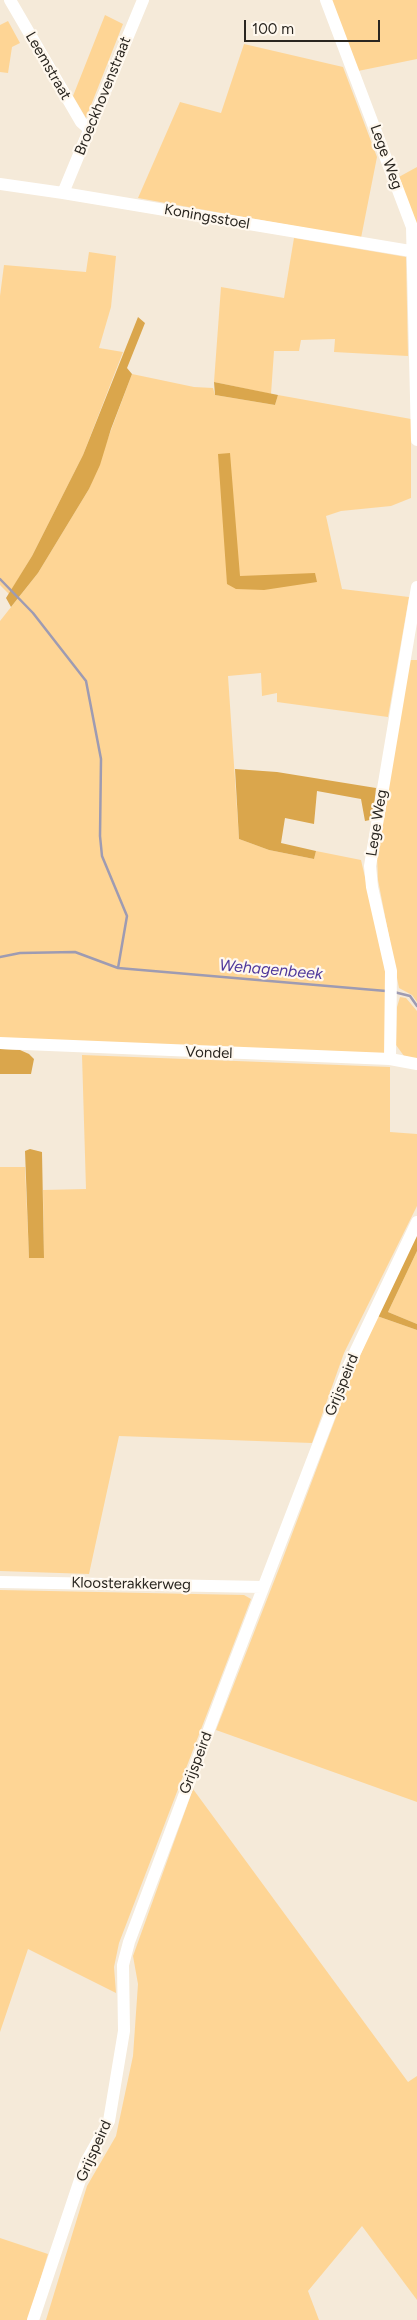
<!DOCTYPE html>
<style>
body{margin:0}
#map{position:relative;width:417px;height:2320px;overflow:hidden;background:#f5ead9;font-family:Figtree,sans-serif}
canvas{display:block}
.scale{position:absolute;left:244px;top:20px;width:136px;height:22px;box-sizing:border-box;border:2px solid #2a2620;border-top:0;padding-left:6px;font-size:15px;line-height:18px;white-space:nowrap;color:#2a2620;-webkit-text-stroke:4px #fff8ee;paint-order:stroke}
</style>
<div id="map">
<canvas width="417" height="2320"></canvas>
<div class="scale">100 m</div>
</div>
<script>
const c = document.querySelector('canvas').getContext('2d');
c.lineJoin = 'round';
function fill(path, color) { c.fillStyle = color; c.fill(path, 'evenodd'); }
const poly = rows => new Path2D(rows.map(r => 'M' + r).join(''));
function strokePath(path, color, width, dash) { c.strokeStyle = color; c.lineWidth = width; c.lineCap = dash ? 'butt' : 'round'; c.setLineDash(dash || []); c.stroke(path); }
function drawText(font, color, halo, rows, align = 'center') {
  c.font = font + ' Figtree,sans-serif'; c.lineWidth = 4.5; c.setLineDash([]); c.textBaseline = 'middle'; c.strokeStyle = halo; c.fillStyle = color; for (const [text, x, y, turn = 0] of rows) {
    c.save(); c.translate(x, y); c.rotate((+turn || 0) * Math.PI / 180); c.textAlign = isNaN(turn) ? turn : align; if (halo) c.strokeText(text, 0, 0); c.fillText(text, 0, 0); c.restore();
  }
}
const green = poly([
 [331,0,417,0,417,59,358,71],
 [105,15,123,24,86,118,73,96],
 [8,21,20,43,12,47,8,73,0,72,0,25],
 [244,44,343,67,377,157,361,238,138,198,180,102,221,113],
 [417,167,417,228,397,178],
 [294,238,406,257,408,356,334,352,335,339,301,340,299,351,274,351,271,394,214,382,221,287,284,298],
 [89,252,116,256,111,307,99,348,123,352,83,455,32,556,9,594,0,585,0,296,4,265,86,272],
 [132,374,194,387,213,388,215,395,275,405,278,395,411,419,411,498,391,506,341,511,326,516,342,589,409,597,388,717,277,702,277,693,262,696,261,673,228,676,239,839,269,850,314,859,316,851,361,860,383,955,387,988,385,1055,0,1039,0,621,38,573,89,489],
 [410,660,417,660,417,1002,412,995,399,988,378,880,377,855],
 [400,997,406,998,417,1011,417,1059,404,1056,396,1045,397,1007],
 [82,1055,390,1067,390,1132,417,1134,417,1206,344,1353,312,1443,119,1436,89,1574,0,1571,0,1167,25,1167,29,1257,44,1258,43,1190,86,1189],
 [417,1251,417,1324,388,1312],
 [377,1316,417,1330,417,1802,216,1730,280,1566,353,1372],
 [0,1590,244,1595,251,1599,119,1943,114,1967,116,1993,28,1949,0,2032],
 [193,1789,408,2082,417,2076,417,2300,362,2226,308,2291,319,2320,46,2320,87,2186,116,2136,133,2056,138,1984,133,1956],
 [0,2238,48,2254,28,2320,0,2320]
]);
const forest = poly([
 [138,317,145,323,127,368,132,374,111,429,100,465,89,489,38,573,11,607,6,598,32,556,83,455],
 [214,382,278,395,275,405,215,395],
 [230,453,240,576,315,573,317,582,264,590,236,589,227,584,218,454],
 [235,769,277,772,376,788,373,814,370,820,365,821,361,799,317,791,314,824,285,818,281,843,316,851,314,859,269,850,239,839],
 [0,1049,20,1050,29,1054,34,1059,31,1074,0,1074],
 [30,1149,42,1152,44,1258,29,1258,25,1151],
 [417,1231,417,1251,388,1312,417,1324,417,1330,377,1316]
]);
const stream = poly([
 [0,579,33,613,86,681,101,759,100,836,102,856,127,916,118,968],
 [0,957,20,953,75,952,118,968,386,991],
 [394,992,410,996,417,1006]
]);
const minor = poly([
 [10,0,81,122,89,129],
 [326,0,412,227,417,440],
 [0,184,63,193,417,252],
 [63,193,143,0],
 [0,1043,390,1059,417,1064],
 [390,1059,391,971,372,887,370,866,417,587],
 [0,1582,263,1587],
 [33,2320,86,2162,109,2121,124,2031,123,1965,129,1942,228,1679,349,1365,417,1222]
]);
const streetNames = [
 ["Leemstraat",48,66,60],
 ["Broeckhovenstraat",103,96,-68],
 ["Lege Weg",386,157,70],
 ["Koningsstoel",207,217,10],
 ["Lege Weg",377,823,-81],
 ["Vondel",209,1053,2],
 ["Grijspeird",342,1385,-68],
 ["Kloosterakkerweg",131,1584,1],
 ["Grijspeird",196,1763,-69],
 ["Grijspeird",94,2151,-66]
];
const waterNames = [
 ["Wehagenbeek",271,970,5]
];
fill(green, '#fed595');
fill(forest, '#daa64c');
strokePath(stream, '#9e9bb2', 2.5);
strokePath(minor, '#fff', 12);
drawText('15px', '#2a2620', '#fff8ee', streetNames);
drawText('italic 16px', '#50399c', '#fff8ee', waterNames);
</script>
